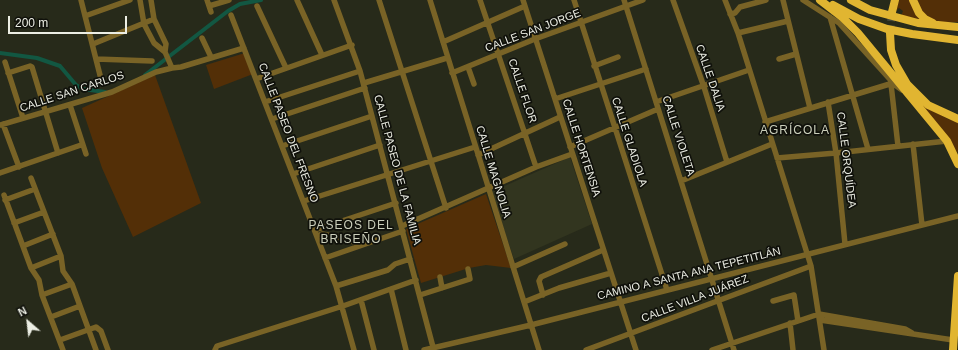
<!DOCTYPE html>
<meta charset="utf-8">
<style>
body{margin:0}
#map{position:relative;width:958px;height:350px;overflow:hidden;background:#272a1a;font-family:Helvetica,sans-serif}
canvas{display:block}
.north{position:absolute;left:8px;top:302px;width:40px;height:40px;-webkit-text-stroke:3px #10110b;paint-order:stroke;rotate:332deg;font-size:11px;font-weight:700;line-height:16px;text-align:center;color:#eceee4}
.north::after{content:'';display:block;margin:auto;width:14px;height:18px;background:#eceee4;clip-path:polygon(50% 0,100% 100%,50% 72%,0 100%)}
.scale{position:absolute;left:8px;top:16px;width:119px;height:18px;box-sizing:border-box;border:2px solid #eceee4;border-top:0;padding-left:5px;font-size:12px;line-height:14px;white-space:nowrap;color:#eceee4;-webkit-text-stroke:3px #10110b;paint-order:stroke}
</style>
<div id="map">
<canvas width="958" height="350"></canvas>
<div class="north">N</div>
<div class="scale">200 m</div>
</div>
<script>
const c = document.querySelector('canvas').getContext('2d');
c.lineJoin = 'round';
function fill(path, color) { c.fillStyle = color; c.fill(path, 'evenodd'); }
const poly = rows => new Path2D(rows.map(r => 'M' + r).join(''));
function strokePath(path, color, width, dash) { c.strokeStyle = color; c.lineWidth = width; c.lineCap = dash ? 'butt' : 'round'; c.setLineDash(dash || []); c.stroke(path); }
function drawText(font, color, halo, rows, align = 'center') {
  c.font = font + ' Helvetica,sans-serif'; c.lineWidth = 3.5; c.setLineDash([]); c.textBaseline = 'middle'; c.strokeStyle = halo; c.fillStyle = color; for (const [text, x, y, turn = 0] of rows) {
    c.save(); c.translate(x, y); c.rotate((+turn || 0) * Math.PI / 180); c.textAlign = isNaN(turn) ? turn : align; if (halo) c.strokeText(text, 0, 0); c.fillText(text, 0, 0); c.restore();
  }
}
const built = poly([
 [570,157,592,224,514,259,491,192]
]);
const green = poly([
 [899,0,911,0,920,20,901,16,903,11,899,8,895,12],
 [917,0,958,0,958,22,936,22,922,12],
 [245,53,253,74,214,89,206,65],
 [155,75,201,203,133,237,102,168,82,108],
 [915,98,925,106,948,119,958,122,958,153],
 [486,194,511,268,486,265,469,268,421,283,406,229]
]);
const canal = poly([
 [0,53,37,58,60,66,76,85,83,89,105,92],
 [145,75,228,11,240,4,261,0]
]);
const highwayTunnel = poly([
 [890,33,892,12]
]);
const minor = poly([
 [81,0,102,83],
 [140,0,144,24,154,43,165,52],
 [151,0,154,19,166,44,165,52,172,68,181,67,244,48],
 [207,0,211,12],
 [297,0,322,55],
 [334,0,360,71,433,347],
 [379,0,446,208],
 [430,0,539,350],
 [480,0,536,167],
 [523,0,636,350],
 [574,0,667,290],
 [624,0,734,350],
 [673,0,704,87,727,162],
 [725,0,738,33,811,266,824,350],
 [783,0,810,108],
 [803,0,839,23,895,85,902,90],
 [209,6,229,0],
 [257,6,286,68],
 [730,14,735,13,740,7,766,0],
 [231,15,336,286,354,350],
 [85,16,130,0],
 [830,17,868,149],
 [738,33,788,21],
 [202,38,211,57],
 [443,42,525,6],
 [93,44,154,19],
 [96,59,152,61],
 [779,59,796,54],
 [5,62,23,118],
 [594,66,618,57],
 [468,67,474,84],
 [8,73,30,66,32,67,58,153],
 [452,73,535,39,643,0],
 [256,79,352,45],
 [364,83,447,58],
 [891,84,898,146],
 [555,99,646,69],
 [265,102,360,71],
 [656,102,749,70],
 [828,102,836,153,845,244],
 [70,105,86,154],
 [272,119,365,88],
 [765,122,893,83],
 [3,124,19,167],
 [0,125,112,92,156,72,172,68],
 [913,144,922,225],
 [282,146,372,116],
 [570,147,658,109],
 [478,155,560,117],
 [777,158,836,153,947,141],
 [0,173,81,145],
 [293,174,380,145],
 [31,178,61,256,63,271,72,284,96,350],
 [681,181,772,144],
 [4,195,31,268,39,280,42,295,63,350],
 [5,200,35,189],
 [304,201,475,147],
 [14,223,44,212],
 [402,226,536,167,572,154],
 [315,230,396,203],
 [317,236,322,234,347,239,360,245],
 [23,246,53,234],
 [325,258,403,231],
 [513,267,565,244],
 [31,268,61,256],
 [440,277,442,288],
 [336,286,388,270,395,264,410,259],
 [391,289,406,350],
 [42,295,72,284],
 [420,295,470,279,468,269],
 [543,295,539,281,541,277,603,250],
 [361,300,374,350],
 [773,301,794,295,798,321],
 [524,302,559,288,611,273],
 [51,317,80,306],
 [820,320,953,340],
 [790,323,793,350],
 [60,340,96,327,101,331,108,350],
 [215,350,217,346,343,306,416,280],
 [424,350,531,325,958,216],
 [586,350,811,266],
 [712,350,819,314,905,329,912,333]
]);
const highway = poly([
 [820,0,842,17,858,33,947,141,958,164],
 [851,0,870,10,918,23,958,27],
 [913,0,919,13,925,19,933,23],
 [833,5,859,19,887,29,912,34,958,40],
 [892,12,895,0],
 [890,33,891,50,896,65,907,84,928,105,958,119],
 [953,350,958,276]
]);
const streetNames = [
 ["CALLE SAN JORGE",533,31,-21],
 ["CALLE DALIA",710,78,71],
 ["CALLE FLOR",522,91,71],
 ["CALLE SAN CARLOS",72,92,-18],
 ["CALLE PASEO DEL FRESNO",288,133,69],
 ["CALLE VIOLETA",678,136,72],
 ["CALLE GLADIOLA",629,142,72],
 ["CALLE HORTENSIA",581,148,72],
 ["CALLE ORQUÍDEA",846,160,83],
 ["CALLE PASEO DE LA FAMILIA",397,170,75],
 ["CALLE MAGNOLIA",493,172,73],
 ["CAMINO A SANTA ANA TEPETITLÁN",689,274,-14],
 ["CALLE VILLA JUÁREZ",695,299,-21]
];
const neighbourhoodNames = [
 ["AGRÍCOLA",795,131],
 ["PASEOS DEL",351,226],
 ["BRISEÑO",351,240]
];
fill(built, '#32351f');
fill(green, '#532f07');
strokePath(canal, '#125742', 4);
strokePath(highwayTunnel, '#454738', 8, [8, 4]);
strokePath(minor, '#796326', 5.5);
strokePath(highway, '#e1b531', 8);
drawText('11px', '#eceee4', '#10110b', streetNames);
c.letterSpacing = '1px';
drawText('12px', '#cbcfbb', '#10110b', neighbourhoodNames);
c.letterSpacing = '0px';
</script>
